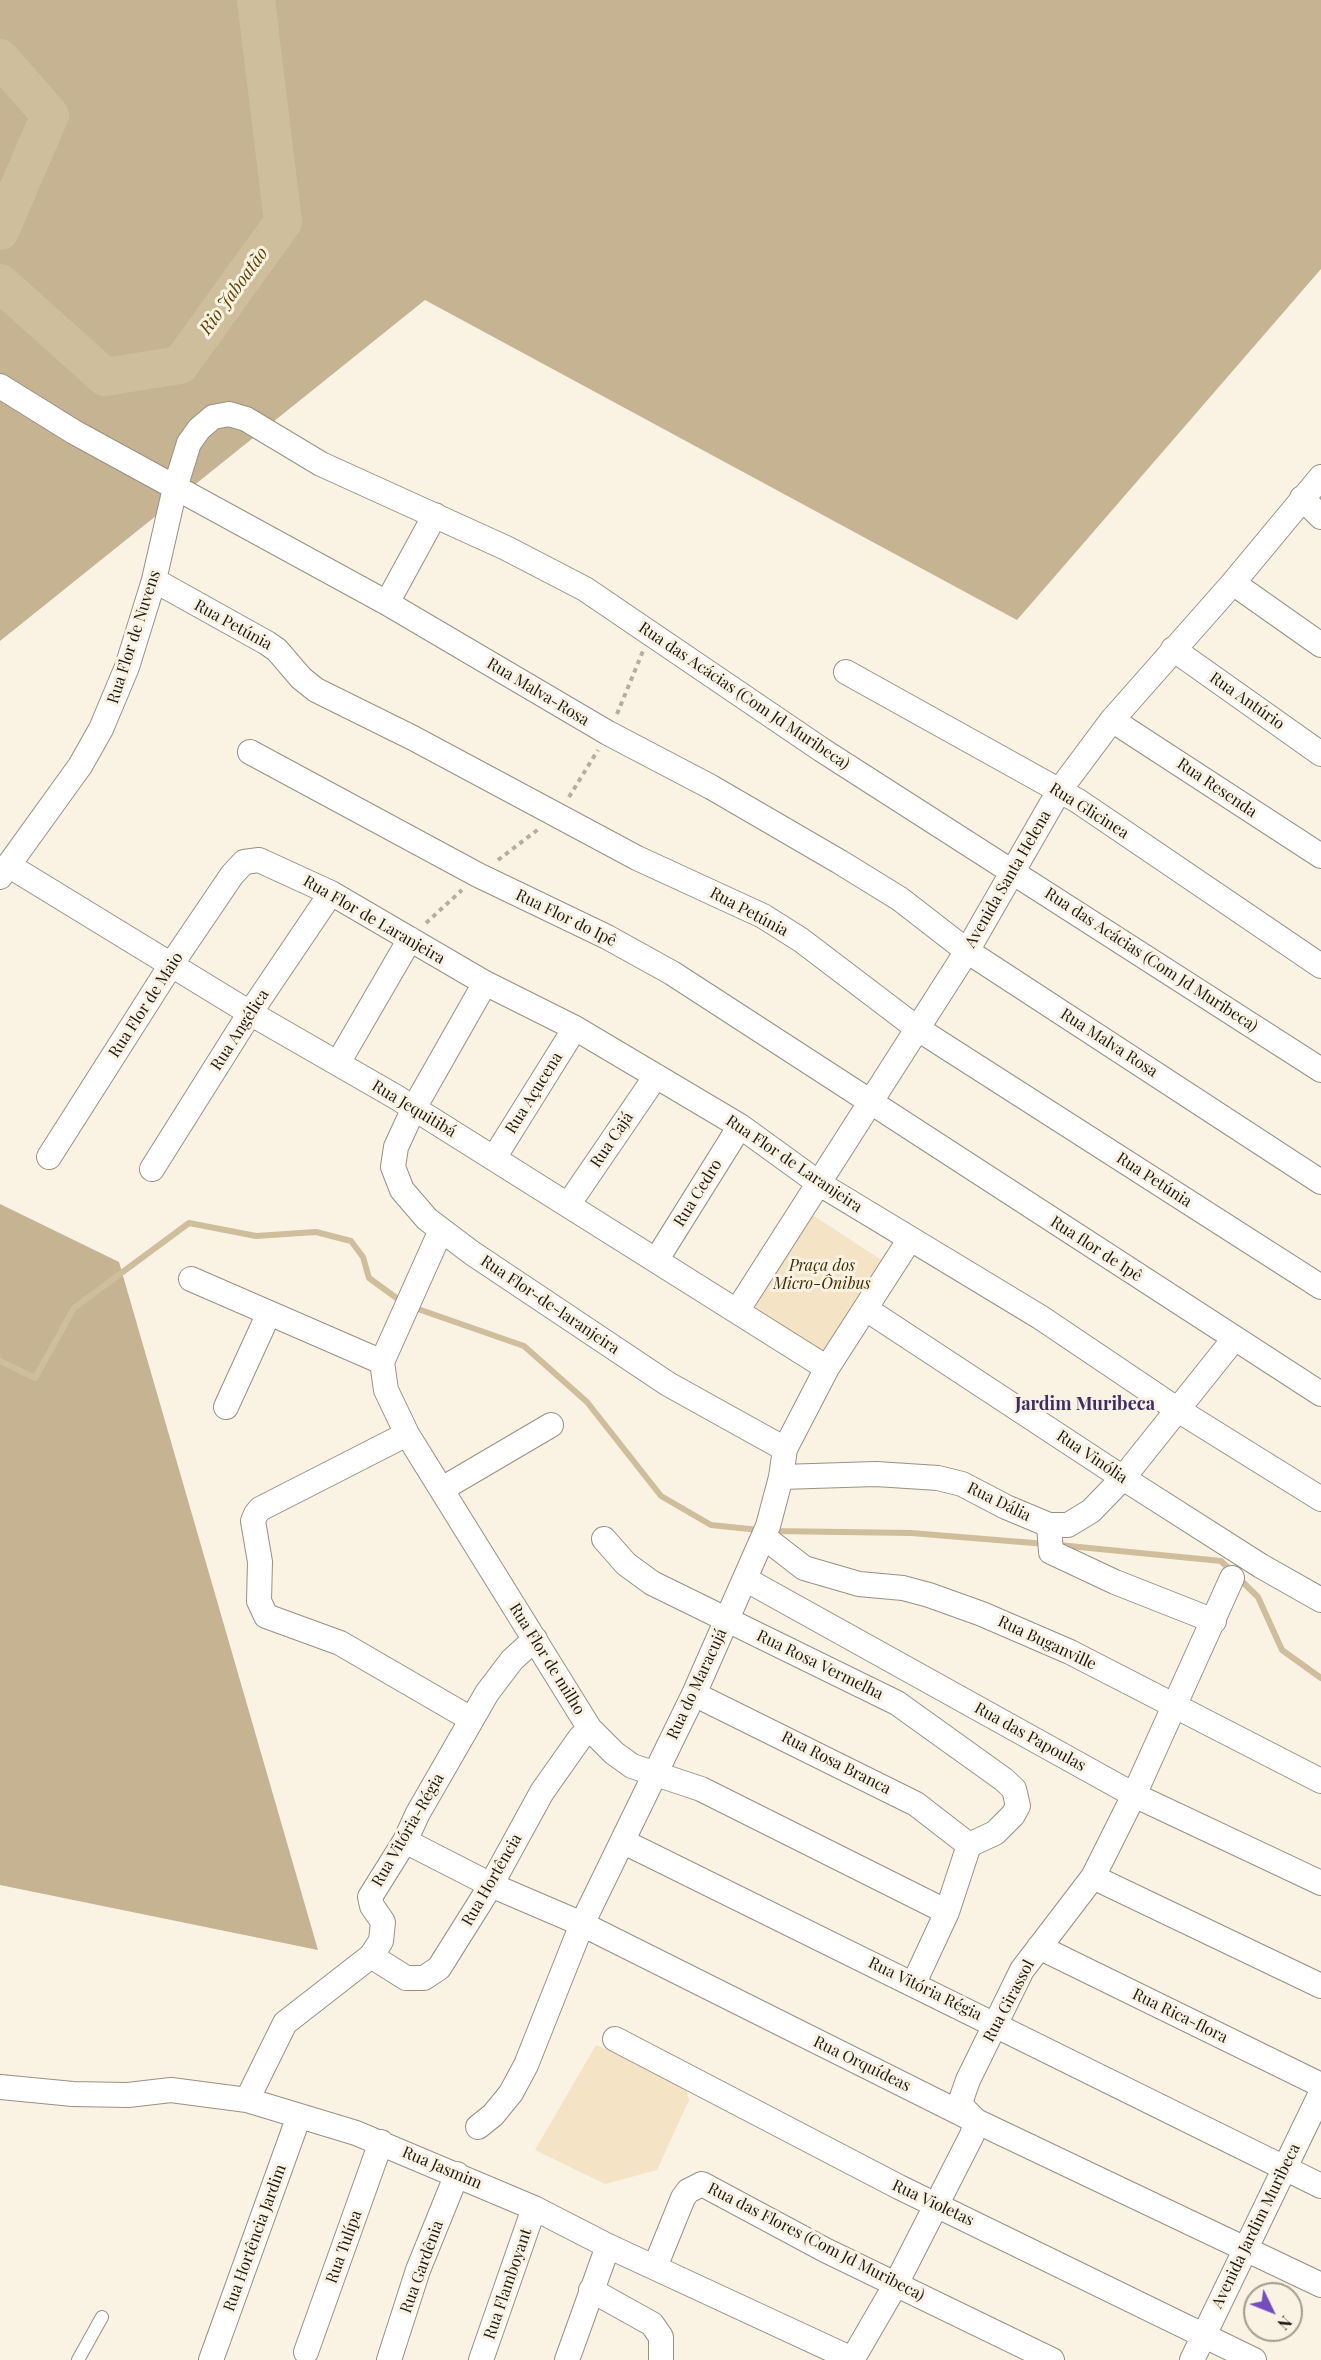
<!DOCTYPE html>
<meta charset="utf-8">
<style>
body{margin:0}
#map{position:relative;width:1321px;height:2360px;overflow:hidden;background:#faf2e3;font-family:"Playfair Display",serif}
canvas{display:block}
.north{position:absolute;left:1243px;top:2282px;width:60px;height:60px;box-sizing:border-box;background:#faf2e3;border:2px solid #a29c91;border-radius:50%;rotate:133deg;font-size:16px;font-weight:700;line-height:24px;text-align:center;color:#1d1a15}
.north::after{content:'';display:block;margin:auto;width:21px;height:27px;background:#744dc5;clip-path:polygon(50% 0,100% 100%,50% 72%,0 100%)}
</style>
<div id="map">
<canvas width="1321" height="2360"></canvas>
<div class="north">N</div>
</div>
<script>
const c = document.querySelector('canvas').getContext('2d');
c.lineJoin = 'round';
function fill(path, color) { c.fillStyle = color; c.fill(path, 'evenodd'); }
const poly = rows => new Path2D(rows.map(r => 'M' + r).join(''));
function strokePath(path, color, width, dash) { c.strokeStyle = color; c.lineWidth = width; c.lineCap = dash ? 'butt' : 'round'; c.setLineDash(dash || []); c.stroke(path); }
function drawText(font, color, halo, rows, align = 'center') {
  c.font = font + ' "Playfair Display",serif'; c.lineWidth = 6; c.setLineDash([]); c.textBaseline = 'middle'; c.strokeStyle = halo; c.fillStyle = color; for (const [text, x, y, turn = 0] of rows) {
    c.save(); c.translate(x, y); c.rotate((+turn || 0) * Math.PI / 180); c.textAlign = isNaN(turn) ? turn : align; if (halo) c.strokeText(text, 0, 0); c.fillText(text, 0, 0); c.restore();
  }
}
const green = poly([
 [811,1214,883,1261,823,1351,751,1307],
 [596,2045,685,2085,689,2100,657,2170,605,2184,535,2150]
]);
const forest = poly([
 [0,0,1321,0,1321,269,1017,620,425,300,0,641],
 [0,1204,119,1262,318,1950,0,1885]
]);
const stream = poly([
 [415,1308,524,1346,587,1402,661,1496,711,1525,759,1530],
 [0,1361,35,1378,74,1308,189,1223,256,1236,316,1232,351,1241,363,1257,369,1278,402,1302],
 [772,1531,911,1533,1046,1544],
 [1059,1545,1221,1561,1258,1597,1282,1650,1321,1678]
]);
const river = poly([
 [0,58,50,115,0,231],
 [0,283,105,377,180,365,283,222,256,0]
]);
const path = poly([
 [617,714,643,651],
 [569,797,598,750],
 [498,860,540,828],
 [426,923,462,890]
]);
const service = poly([
 [78,2360,102,2317]
]);
const minor = poly([
 [0,386,74,432,387,603,608,733,711,787,840,862,900,899,967,951,1321,1182],
 [1302,498,1321,517],
 [154,580,267,643,277,650,301,678,316,690,413,738,637,858,763,916,801,940,918,1029,1321,1287],
 [1233,583,1321,645],
 [387,603,435,515],
 [1173,649,1321,754],
 [846,672,1078,801,1321,966],
 [1112,720,1321,856],
 [250,752,478,875,607,937,672,973,1321,1394],
 [8,865,250,1013,396,1097,827,1368],
 [0,877,80,766,101,729,127,667,154,580,175,488,189,443,199,429,213,417,229,414,246,419,321,464,506,548,585,589,822,750,1321,1070],
 [485,983,414,1108,396,1147,393,1167,402,1190,427,1219,472,1253,668,1384,785,1449],
 [338,1063,410,939],
 [49,1157,171,965,232,875,244,862,259,860,331,893,485,983,575,1028,740,1126,820,1184,1040,1317,1178,1410,1321,1499],
 [494,1158,575,1028],
 [152,1169,250,1013,331,893],
 [568,1205,656,1076],
 [441,1230,382,1362,386,1390,407,1434,590,1729,614,1753,632,1766,701,1789,947,1912],
 [657,1259,740,1126],
 [191,1279,382,1362],
 [866,1309,1123,1478,1261,1566,1321,1600],
 [737,1311,967,951,1059,791,1112,720,1233,583,1321,477],
 [226,1407,269,1313],
 [407,1434,260,1509,256,1514,253,1521,260,1562,259,1601,266,1616,340,1643,471,1719],
 [781,1477,876,1474,938,1478,962,1484,1006,1507,1049,1525,1068,1525,1091,1511,1123,1478,1234,1339],
 [442,1489,551,1425],
 [1049,1525,1051,1552,1115,1582,1214,1621],
 [764,1537,804,1568,859,1584,903,1588,929,1595,982,1614,1070,1652,1321,1781],
 [604,1539,626,1564,652,1583,897,1703,1003,1779,1014,1789,1018,1806,1013,1815,995,1833,969,1845],
 [745,1579,1134,1795,1321,1883],
 [694,1694,916,1804,969,1845],
 [405,1841,491,1885,582,1924,976,2121,1321,2285],
 [624,1842,1321,2186],
 [1093,1877,1321,1986],
 [1039,1947,1321,2085],
 [371,1956,406,1978,424,1978,439,1968,491,1885,542,1792,580,1738,590,1729],
 [914,1983,947,1912,969,1845],
 [615,2039,899,2187,1254,2360],
 [0,2087,73,2094,128,2095,171,2090,247,2100,356,2133,534,2208,608,2246,854,2360],
 [247,2100,285,2023,371,1956,381,1941,383,1922,372,1906,370,1897,405,1841,418,1813,487,1693,512,1660,535,1639],
 [478,2127,493,2115,511,2093,526,2065,582,1924,694,1694,768,1526,781,1477,785,1449,827,1368,910,1239],
 [655,2267,683,2198,688,2191,702,2184,825,2250,1052,2360],
 [591,2290,652,2324,661,2337,661,2360],
 [306,2352,381,2142],
 [211,2360,299,2116],
 [389,2360,418,2270,457,2174],
 [481,2360,534,2208],
 [567,2360,608,2246],
 [852,2360,896,2284,972,2135,976,2121,963,2108,961,2100,968,2080,1022,1970,1093,1877,1134,1795,1232,1578],
 [1192,2360,1321,2093]
]);
const streetNames = [
 ["Rua Petúnia",233,625,29],
 ["Rua Flor de Nuvens",134,637,-72],
 ["Rua Malva-Rosa",538,692,31],
 ["Rua das Acácias (Com Jd Muribeca)",744,696,34],
 ["Rua Antúrio",1247,701,35],
 ["Rua Resenda",1217,788,34],
 ["Rua Glicinea",1089,811,32],
 ["Avenida Santa Helena",1008,879,-60],
 ["Rua Petúnia",749,912,28],
 ["Rua Flor do Ipê",566,918,26],
 ["Rua Flor de Laranjeira",374,920,30],
 ["Rua das Acácias (Com Jd Muribeca)",1151,960,33],
 ["Rua Flor de Maio",146,1005,-57],
 ["Rua Angélica",240,1030,-57],
 ["Rua Malva Rosa",1109,1043,33],
 ["Rua Açucena",534,1093,-58],
 ["Rua Jequitibá",414,1109,31],
 ["Rua Cajá",612,1140,-56],
 ["Rua Flor de Laranjeira",794,1164,34],
 ["Rua Petúnia",1154,1180,33],
 ["Rua Cedro",698,1193,-58],
 ["Rua flor de Ipê",1096,1249,33],
 ["Rua Flor-de-laranjeira",550,1305,34],
 ["Rua Vinólia",1092,1457,34],
 ["Rua Dália",999,1502,26],
 ["Rua Buganville",1047,1643,25],
 ["Rua Flor de milho",547,1659,58],
 ["Rua Rosa Vermelha",820,1665,26],
 ["Rua do Maracujá",697,1684,-65],
 ["Rua das Papoulas",1030,1737,29],
 ["Rua Rosa Branca",836,1763,27],
 ["Rua Vitória-Régia",408,1830,-60],
 ["Rua Hortência",492,1880,-60],
 ["Rua Vitória Régia",925,1989,26],
 ["Rua Girassol",1009,2001,-62],
 ["Rua Rica-flora",1180,2016,26],
 ["Rua Orquídeas",862,2064,26],
 ["Rua Jasmim",442,2168,23],
 ["Rua Violetas",933,2203,25],
 ["Avenida Jardim Muribeca",1256,2226,-64],
 ["Rua Hortência Jardim",255,2238,-70],
 ["Rua das Flores (Com Jd Muribeca)",816,2242,27],
 ["Rua Tulípa",344,2247,-70],
 ["Rua Gardênia",422,2267,-70],
 ["Rua Flamboyant",508,2284,-71]
];
const parkNames = [
 ["Praça dos",822,1266],
 ["Micro-Ônibus",822,1284]
];
const waterNames = [
 ["Rio Jaboatão",234,291,-54]
];
const neighbourhoodNames = [
 ["Jardim Muribeca",1085,1404]
];
fill(green, '#f4e3c4');
fill(forest, '#c5b391');
strokePath(stream, '#cfbe9b', 6);
strokePath(river, '#cfbe9b', 38);
strokePath(service, '#989183', 14);
strokePath(minor, '#989183', 26);
strokePath(path, '#b4aea2', 4, [4.5, 4.5]);
strokePath(service, '#fff', 12);
strokePath(minor, '#fff', 24);
drawText('16px', '#1d1a15', '#faf2e3', streetNames);
drawText('italic 16px', '#3f2c00', '#faf2e3', parkNames);
drawText('italic 18px', '#5e4606', '#faf2e3', waterNames);
drawText('bold 18px', '#3e2c67', '#faf2e3', neighbourhoodNames);
</script>
